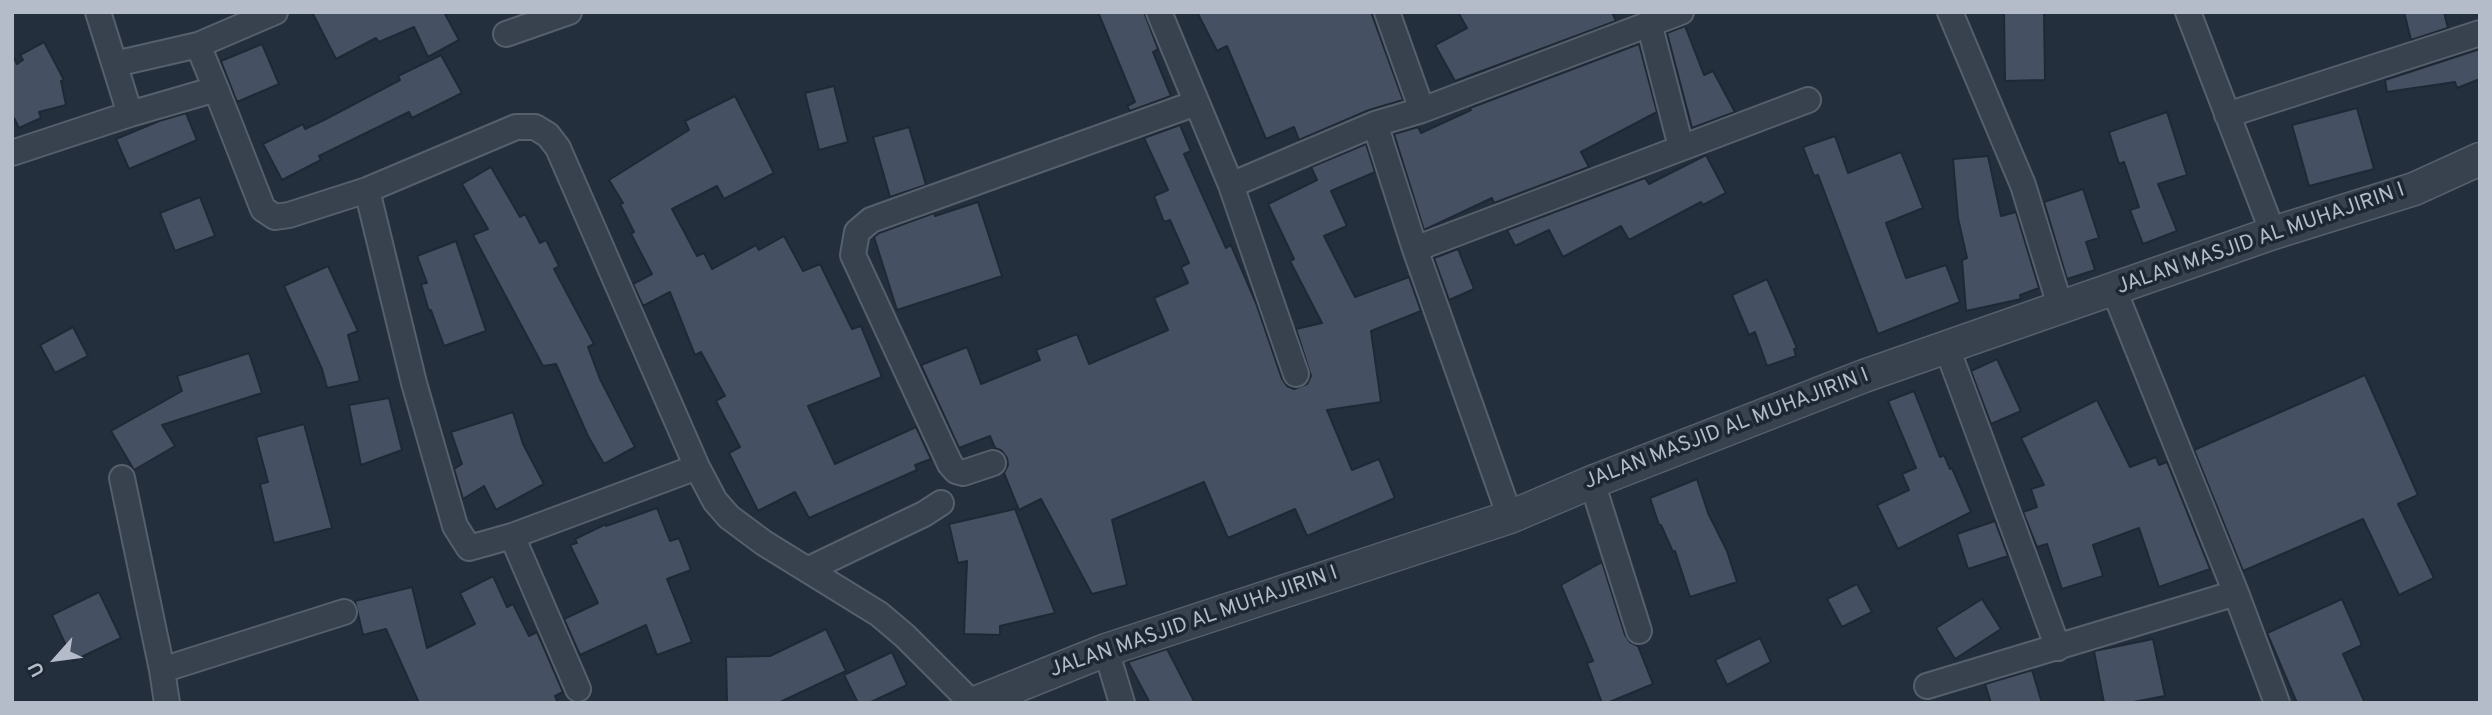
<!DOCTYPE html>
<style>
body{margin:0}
#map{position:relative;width:2492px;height:715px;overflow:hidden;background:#242f3e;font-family:Overpass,sans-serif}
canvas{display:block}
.frame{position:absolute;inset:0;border:14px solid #b4bcc9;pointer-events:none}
.north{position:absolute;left:21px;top:624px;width:70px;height:70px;-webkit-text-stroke:5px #1d2633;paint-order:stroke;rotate:242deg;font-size:19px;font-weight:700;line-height:28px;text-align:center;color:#b4bcc9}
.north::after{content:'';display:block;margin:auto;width:24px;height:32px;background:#b4bcc9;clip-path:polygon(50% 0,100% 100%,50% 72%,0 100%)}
</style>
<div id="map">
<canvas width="2492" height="715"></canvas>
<div class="frame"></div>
<div class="north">U</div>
</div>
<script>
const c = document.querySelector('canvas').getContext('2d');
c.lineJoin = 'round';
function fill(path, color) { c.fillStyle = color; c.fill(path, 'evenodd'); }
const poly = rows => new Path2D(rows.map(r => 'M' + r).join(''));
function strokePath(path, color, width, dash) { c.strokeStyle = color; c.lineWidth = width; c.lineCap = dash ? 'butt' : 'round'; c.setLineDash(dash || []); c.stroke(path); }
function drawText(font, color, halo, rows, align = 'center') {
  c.font = font + ' Overpass,sans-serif'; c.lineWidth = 7; c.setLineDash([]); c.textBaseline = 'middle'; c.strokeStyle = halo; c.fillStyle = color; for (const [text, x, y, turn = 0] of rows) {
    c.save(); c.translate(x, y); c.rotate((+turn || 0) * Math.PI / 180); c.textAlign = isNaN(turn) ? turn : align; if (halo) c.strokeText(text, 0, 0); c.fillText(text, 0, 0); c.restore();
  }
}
const building = poly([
 [312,12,450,12,445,14,459,40,428,57,414,27,379,42,376,38,336,59,312,12],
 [1098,12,1144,12,1158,49,1153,52,1171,96,1130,111,1127,106,1135,102,1098,12],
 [1197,12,1371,12,1403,100,1369,110,1299,140,1294,127,1266,139,1227,46,1217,51,1197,12],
 [1458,12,1612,12,1616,21,1455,81,1435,45,1467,28,1458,12],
 [2004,12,2044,12,2045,80,2005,81,2004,12],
 [2404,12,2444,12,2448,28,2411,40,2404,12],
 [1685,26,1704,75,1713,71,1735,112,1692,128,1667,33,1685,26],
 [44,42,64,80,61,81,66,105,39,112,41,118,19,128,14,118,12,118,12,54,17,64,23,60,20,55,44,42],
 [262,44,279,84,237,102,221,61,262,44],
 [1639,44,1657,112,1581,152,1589,167,1494,203,1492,198,1424,230,1394,134,1418,127,1421,133,1471,110,1470,108,1639,44],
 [2480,49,2480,79,2457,88,2455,82,2387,92,2385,80,2480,49],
 [441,55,462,93,412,118,409,112,319,156,321,160,282,180,263,144,303,124,305,129,324,120,400,80,398,76,441,55],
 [834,86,848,142,819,150,805,93,834,86],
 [735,96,774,173,724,199,717,186,672,209,697,256,704,253,712,269,756,245,759,250,784,236,803,271,820,264,852,329,861,326,882,377,808,406,835,464,916,427,931,459,915,465,917,470,809,518,795,492,758,511,729,453,740,447,716,401,725,396,701,352,695,355,670,292,643,306,633,284,652,274,631,234,634,232,620,204,623,203,609,180,689,130,685,121,735,96],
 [2357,108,2374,169,2309,186,2292,125,2357,108],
 [2167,112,2187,175,2158,184,2177,231,2143,244,2130,210,2139,207,2124,162,2119,164,2109,132,2167,112],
 [186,113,197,140,129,169,116,139,159,121,186,113],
 [1180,125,1191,151,1184,154,1226,248,1231,245,1256,303,1282,379,1287,386,1294,389,1307,384,1311,376,1296,329,1322,323,1290,261,1294,259,1268,204,1317,180,1311,167,1366,144,1375,172,1331,191,1347,226,1324,236,1355,297,1409,277,1421,311,1371,331,1381,402,1327,410,1352,470,1379,459,1395,498,1307,536,1295,509,1228,538,1204,482,1112,520,1127,585,1092,594,1041,499,1019,510,1004,473,1008,465,1007,458,1002,451,995,448,990,436,959,448,921,365,967,347,981,384,1040,360,1036,350,1077,334,1089,364,1168,330,1154,298,1188,283,1181,267,1189,263,1170,220,1164,222,1154,196,1168,190,1144,138,1180,125],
 [909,127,926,185,890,197,873,137,909,127],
 [1835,136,1848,173,1901,152,1923,208,1886,223,1906,278,1946,265,1960,302,1878,334,1818,175,1814,176,1803,147,1835,136],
 [1706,155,1726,193,1703,205,1701,202,1629,240,1621,226,1563,257,1549,230,1515,246,1507,230,1645,178,1649,184,1706,155],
 [1988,156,2001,216,2016,212,2039,288,2020,295,2021,299,1966,311,1962,260,1967,258,1958,218,1953,159,1988,156],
 [491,167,520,217,525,214,540,243,546,240,559,266,554,269,594,344,588,347,600,379,635,447,604,464,588,436,556,364,543,366,473,235,488,229,462,184,491,167],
 [2083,189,2099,238,2086,242,2095,270,2067,279,2044,202,2083,189],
 [200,197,215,236,175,251,160,213,200,197],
 [978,202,1002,276,897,310,874,237,879,233,934,213,935,216,978,202],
 [456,241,486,331,444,346,431,310,429,311,421,284,427,283,417,256,456,241],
 [1458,249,1474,289,1449,300,1434,258,1458,249],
 [328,266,358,331,348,335,360,381,327,388,322,369,284,286,328,266],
 [1767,279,1797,348,1794,349,1796,356,1767,366,1755,332,1749,335,1732,295,1767,279],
 [73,327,88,356,55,373,40,345,73,327],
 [249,353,262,393,162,425,175,446,134,470,111,431,182,391,177,376,249,353],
 [1997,359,2021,411,1991,424,1971,371,1997,359],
 [2365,375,2418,495,2398,504,2434,578,2399,595,2363,519,2243,571,2194,450,2365,375],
 [1914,391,1940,457,1944,455,1950,469,1952,468,1971,512,1898,549,1877,505,1909,490,1902,474,1916,468,1888,401,1914,391],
 [389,398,402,450,361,465,349,405,389,398],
 [2097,400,2130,467,2156,457,2159,465,2167,462,2210,569,2159,587,2139,528,2093,545,2103,576,2062,589,2047,544,2037,547,2023,512,2037,507,2031,489,2044,485,2021,438,2097,400],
 [513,412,523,444,544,484,496,510,484,486,463,499,454,469,462,464,451,432,513,412],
 [304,424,332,528,274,543,260,484,268,482,256,437,304,424],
 [1697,479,1708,513,1727,551,1737,582,1690,597,1675,551,1673,552,1661,525,1659,525,1650,498,1697,479],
 [657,508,670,541,679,538,691,570,667,579,692,642,657,655,646,625,580,655,564,619,598,603,570,545,577,543,575,539,606,524,606,526,657,508],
 [1015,509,1055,613,1000,626,1000,635,964,634,967,561,958,563,949,524,1015,509],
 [1995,521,2008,556,1968,569,1957,534,1995,521],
 [1602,562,1625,635,1630,642,1638,646,1653,684,1607,703,1602,703,1587,663,1593,661,1561,585,1602,562],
 [493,576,507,607,513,604,529,636,537,632,563,692,555,696,558,703,419,703,386,629,363,635,355,601,412,587,427,648,475,624,460,593,493,576],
 [1857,584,1872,612,1842,627,1827,599,1857,584],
 [99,592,121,638,73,661,52,615,99,592],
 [1982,599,2001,629,1955,659,1936,628,1982,599],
 [2342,599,2362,645,2343,654,2365,703,2297,703,2267,633,2342,599],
 [826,629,846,671,778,703,727,703,726,657,770,656,826,629],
 [1760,638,1771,662,1727,685,1715,660,1760,638],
 [2153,639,2165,696,2128,703,2104,703,2094,651,2153,639],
 [1167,649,1195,703,1150,703,1128,662,1167,649],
 [892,652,907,685,869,703,858,703,844,675,892,652],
 [2032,670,2042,703,1991,703,1985,684,2032,670]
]);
const minor = poly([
 [98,12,130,114,216,89,263,209,275,217,289,215,367,190,516,127,535,127,548,135,558,148,697,467,715,501,729,517,764,543,879,614,905,636,972,703],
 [1159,12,1231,185,1296,374],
 [1387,12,1422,110],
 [1950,12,2023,185,2061,309],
 [2188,12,2273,233],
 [1649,23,1681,147],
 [506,34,569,12],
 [198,45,216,89],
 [115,64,198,45,275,12],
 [2227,115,2480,33],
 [1375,124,1415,249,1510,517],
 [12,153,130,114],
 [1231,185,1375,124,1422,110,1681,12],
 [367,190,414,383,455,526,469,548,512,536,697,467],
 [1415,249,1808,100],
 [2114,290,2236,593,2277,703],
 [1947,348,2058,648],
 [993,463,963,473,956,471,950,464,853,255,857,232,871,220,1196,103],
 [122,478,162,670],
 [1592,482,1639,631],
 [512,536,578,689],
 [809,569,924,514,941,503],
 [1106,650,1122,703],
 [1927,686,2236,593],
 [167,703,162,670,344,612]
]);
const tertiary = poly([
 [975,703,1106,650,1510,517,1592,482,1864,376,2273,233,2414,189,2480,159]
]);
const streetNames = [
 ["JALAN MASJID AL MUHAJIRIN I",2261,240,-19],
 ["JALAN MASJID AL MUHAJIRIN I",1727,430,-21],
 ["JALAN MASJID AL MUHAJIRIN I",1194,623,-19]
];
fill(building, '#455162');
strokePath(building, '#1f2835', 2);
strokePath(minor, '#565f6c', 28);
strokePath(tertiary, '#565f6c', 35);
strokePath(minor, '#38414e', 24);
strokePath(tertiary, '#38414e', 32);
drawText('21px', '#b4bcc9', '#1d2633', streetNames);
</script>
